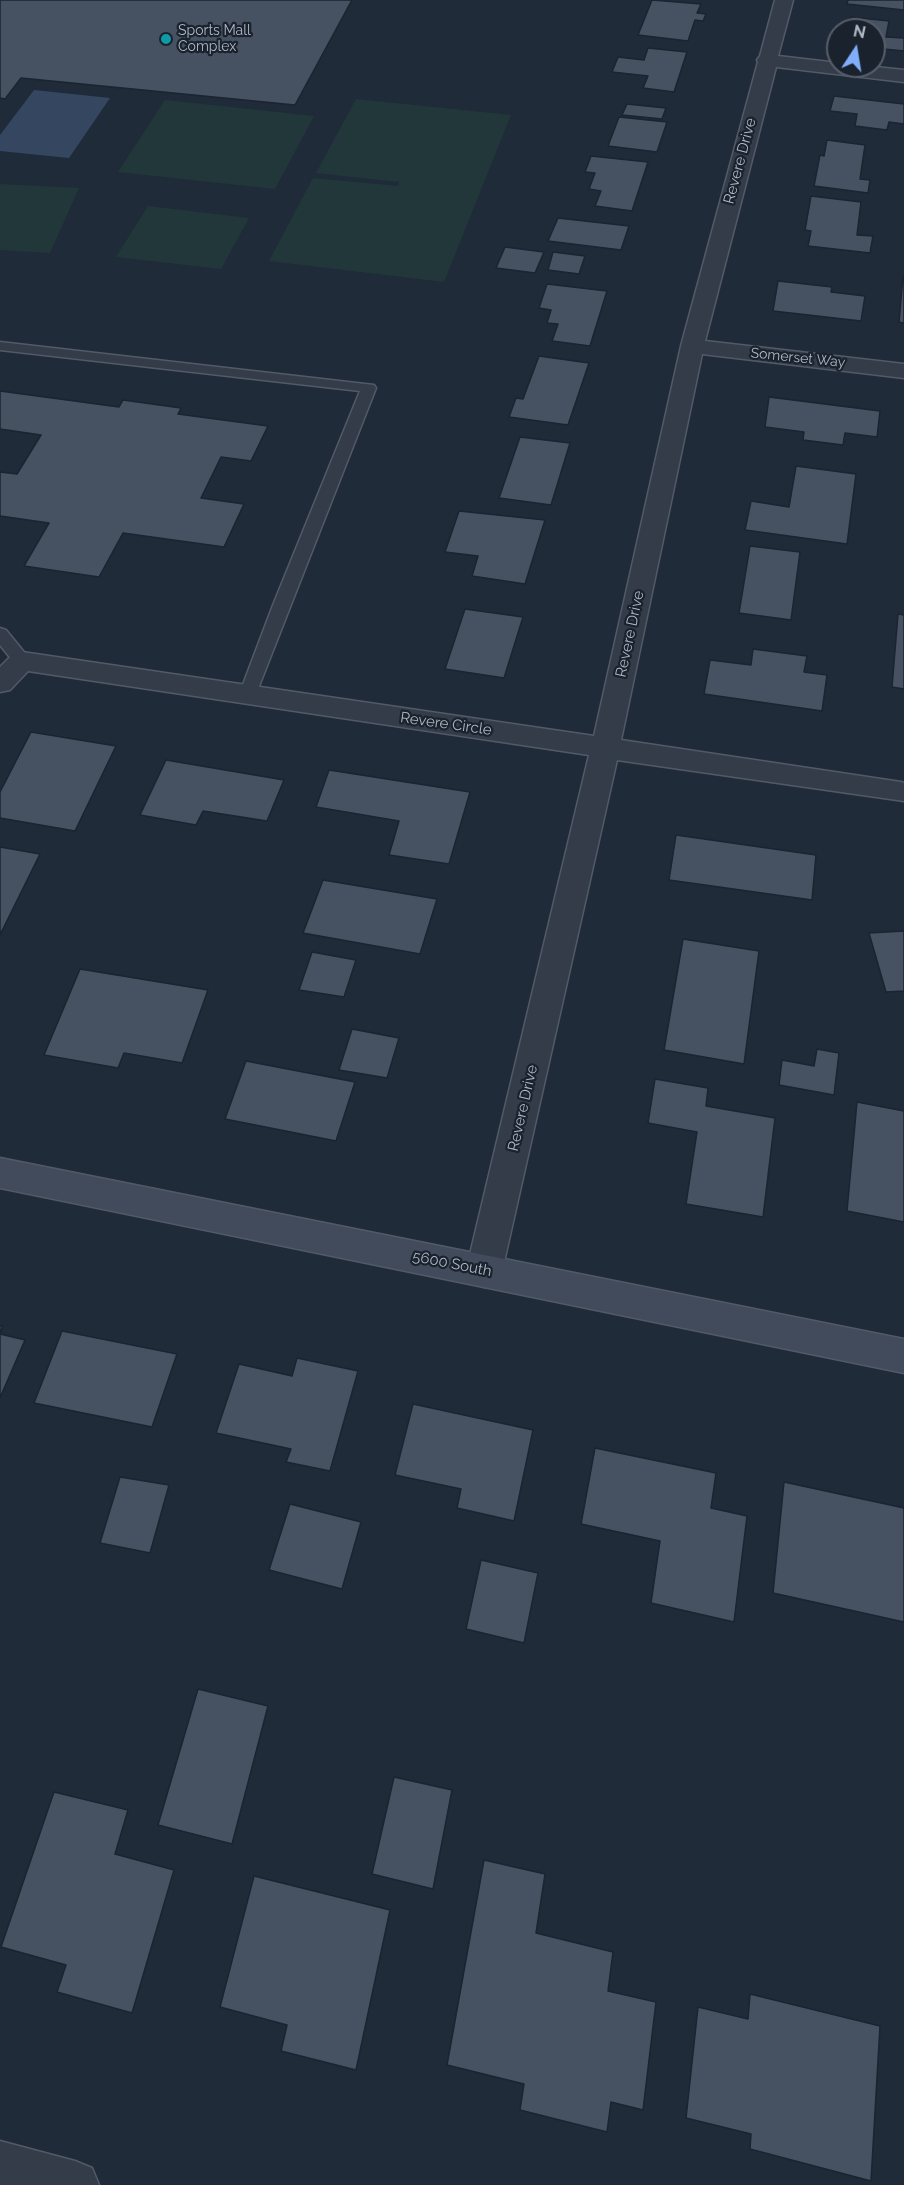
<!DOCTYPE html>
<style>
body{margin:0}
#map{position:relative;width:904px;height:2185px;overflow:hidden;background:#202b39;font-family:Raleway,sans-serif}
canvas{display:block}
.north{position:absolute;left:826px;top:18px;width:60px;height:60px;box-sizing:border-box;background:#1a222d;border:2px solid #565e6a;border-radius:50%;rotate:12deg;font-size:16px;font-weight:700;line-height:24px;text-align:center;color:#afb7c5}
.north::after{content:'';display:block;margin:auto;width:21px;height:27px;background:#80aef9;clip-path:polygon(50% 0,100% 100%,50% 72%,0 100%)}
</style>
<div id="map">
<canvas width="904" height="2185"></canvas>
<div class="north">N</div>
</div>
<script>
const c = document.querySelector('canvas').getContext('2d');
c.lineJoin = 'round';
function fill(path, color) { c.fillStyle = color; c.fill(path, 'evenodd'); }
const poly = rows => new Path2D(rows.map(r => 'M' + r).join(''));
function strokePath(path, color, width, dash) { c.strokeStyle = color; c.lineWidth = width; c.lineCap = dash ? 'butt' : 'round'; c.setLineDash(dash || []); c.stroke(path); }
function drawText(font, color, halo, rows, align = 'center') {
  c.font = font + ' Raleway,sans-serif'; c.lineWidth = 4.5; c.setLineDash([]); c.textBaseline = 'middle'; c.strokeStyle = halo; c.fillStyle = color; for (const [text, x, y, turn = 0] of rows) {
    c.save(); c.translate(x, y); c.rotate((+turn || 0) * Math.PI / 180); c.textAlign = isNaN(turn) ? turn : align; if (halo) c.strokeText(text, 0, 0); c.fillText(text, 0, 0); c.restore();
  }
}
const green = poly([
 [356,99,511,115,444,282,269,261,313,178,398,186,399,182,316,173],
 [165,100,314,116,275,189,118,172],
 [0,184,79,188,50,253,0,250],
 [148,206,249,218,221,269,116,257]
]);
const water = poly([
 [34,90,110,98,69,158,0,151,0,135]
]);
const building = poly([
 [0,0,352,0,295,105,21,78,5,99,0,98,0,0],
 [652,0,701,4,697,13,706,14,703,21,695,20,688,41,638,35,652,0],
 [848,0,904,0,904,10,847,4,848,0],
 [851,17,889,21,886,37,904,38,904,51,874,48,874,30,848,30,851,17],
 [648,48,687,52,674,92,643,88,648,76,612,72,618,57,644,60,648,48],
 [834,96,904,104,904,124,889,122,887,130,855,126,857,114,830,111,834,96],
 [627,104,666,108,662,119,622,115,627,104],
 [619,117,667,122,657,152,608,146,619,117],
 [827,140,865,145,860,179,870,180,868,193,814,186,820,155,824,156,827,140],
 [591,156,648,162,632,211,595,206,601,191,589,189,595,173,585,172,591,156],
 [811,196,861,202,857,235,873,236,870,253,808,246,811,231,805,230,811,196],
 [558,218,629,226,621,250,548,241,558,218],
 [505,247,544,252,535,273,496,268,505,247],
 [553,252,585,256,579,274,548,270,553,252],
 [903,276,904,276,904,323,899,322,903,276],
 [778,281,832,287,831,292,865,296,861,321,773,311,778,281],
 [547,284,607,291,590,346,552,341,558,324,547,323,551,310,539,308,547,284],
 [539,356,589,363,568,425,509,417,516,398,523,399,539,356],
 [0,391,119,407,123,400,181,408,178,414,268,426,251,461,221,457,201,498,244,504,224,547,123,533,99,577,24,566,49,523,0,516,0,472,17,474,41,435,0,429,0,391],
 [769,397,880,411,877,437,845,433,843,445,803,440,804,432,765,427,769,397],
 [520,437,570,443,551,505,499,498,520,437],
 [796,466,856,474,847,544,745,530,751,501,789,507,796,466],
 [459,511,545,520,525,584,472,576,478,556,445,552,459,511],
 [750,546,800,552,791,620,739,613,750,546],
 [465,609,523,617,504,678,445,669,465,609],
 [898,614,904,615,904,689,892,687,898,614],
 [753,649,807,656,804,672,827,675,822,711,704,694,710,660,751,665,753,649],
 [31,732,116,746,75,831,0,818,0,792,31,732],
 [166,760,284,780,267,821,203,811,196,825,140,815,166,760],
 [329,770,470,792,449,864,389,855,399,821,316,807,329,770],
 [676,835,816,855,812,900,669,880,676,835],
 [0,847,40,854,0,935,0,847],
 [323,880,437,899,420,954,303,933,323,880],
 [904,931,904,991,886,992,869,933,904,931],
 [683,939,759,951,744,1064,664,1050,683,939],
 [312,952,356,960,344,997,299,990,312,952],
 [80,969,208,990,182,1063,124,1053,118,1068,44,1055,80,969],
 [352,1029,399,1038,387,1078,339,1070,352,1029],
 [817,1049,839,1053,834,1095,779,1085,782,1060,814,1066,817,1049],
 [246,1061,355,1082,336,1141,225,1119,246,1061],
 [655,1079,708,1088,706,1106,775,1118,763,1217,686,1204,697,1132,648,1123,655,1079],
 [857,1102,904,1111,904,1222,847,1211,857,1102],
 [0,1326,3,1326,0,1334,25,1340,0,1398,0,1326],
 [62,1331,177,1354,152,1427,34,1403,62,1331],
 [297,1358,358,1371,330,1471,286,1462,291,1449,216,1433,239,1364,292,1376,297,1358],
 [413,1404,533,1430,514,1521,457,1508,461,1489,395,1475,413,1404],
 [595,1448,716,1473,711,1508,747,1516,734,1622,651,1603,660,1541,581,1524,595,1448],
 [120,1477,169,1485,150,1553,100,1543,120,1477],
 [784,1482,904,1508,904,1622,773,1593,784,1482],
 [290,1504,361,1522,342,1589,269,1570,290,1504],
 [481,1560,538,1573,524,1643,466,1629,481,1560],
 [198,1689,268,1706,232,1844,158,1825,198,1689],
 [394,1777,452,1790,433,1889,372,1874,394,1777],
 [54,1792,128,1810,115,1854,174,1870,132,2013,57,1992,66,1965,1,1947,54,1792],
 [484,1860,545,1874,536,1933,613,1952,608,1991,656,2002,643,2110,611,2102,607,2132,520,2110,524,2084,447,2065,484,1860],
 [254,1876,390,1910,356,2070,281,2051,287,2025,220,2007,254,1876],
 [750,1994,880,2026,871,2181,750,2149,751,2134,686,2118,698,2007,748,2019,750,1994]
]);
const lane = poly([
 [0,342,374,385,376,388,254,699,248,701,242,699,239,695,273,605,360,391,0,350,0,342],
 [0,628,6,630,28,657,31,661,28,665,16,665,0,645,0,628]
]);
const street = poly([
 [775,0,793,0,778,56,838,63,838,66,866,66,904,70,904,82,776,67,705,341,904,364,904,378,702,354,621,740,901,782,904,783,904,801,617,760,502,1271,497,1282,484,1287,471,1282,466,1271,589,755,28,671,10,690,0,692,0,667,12,655,22,652,594,736,681,346,758,62,757,60,760,56,775,0],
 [0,2141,75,2161,92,2168,99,2185,0,2185,0,2141]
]);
const secondary = poly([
 [0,1158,904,1339,904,1373,0,1188,0,1158]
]);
const markers = [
 [166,39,6,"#0f9aa8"]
];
const farPoinames = [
 ["Sports Mall",178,31],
 ["Complex",178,47]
];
const farStreetnames = [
 ["Somerset Way",798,358,6]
];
const streetNames = [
 ["Revere Drive",740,161,-75],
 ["Revere Drive",630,634,-78],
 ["Revere Circle",446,724,8],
 ["Revere Drive",523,1108,-77],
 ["5600 South",452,1264,11]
];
fill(green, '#22373a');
fill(water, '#344660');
fill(building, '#465162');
strokePath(building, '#1b2430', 1.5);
strokePath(lane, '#525a67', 3);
strokePath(street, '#525a67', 3);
strokePath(secondary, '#525a67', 3);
fill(lane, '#343c49');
fill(street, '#343c49');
fill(secondary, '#424b5c');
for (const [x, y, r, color] of markers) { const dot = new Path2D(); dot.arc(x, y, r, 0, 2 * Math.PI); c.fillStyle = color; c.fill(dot); strokePath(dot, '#1a222d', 2); }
drawText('14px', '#afb7c5', '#1a222d', farPoinames, 'left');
drawText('14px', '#afb7c5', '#1a222d', farStreetnames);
drawText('15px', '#afb7c5', '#1a222d', streetNames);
</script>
